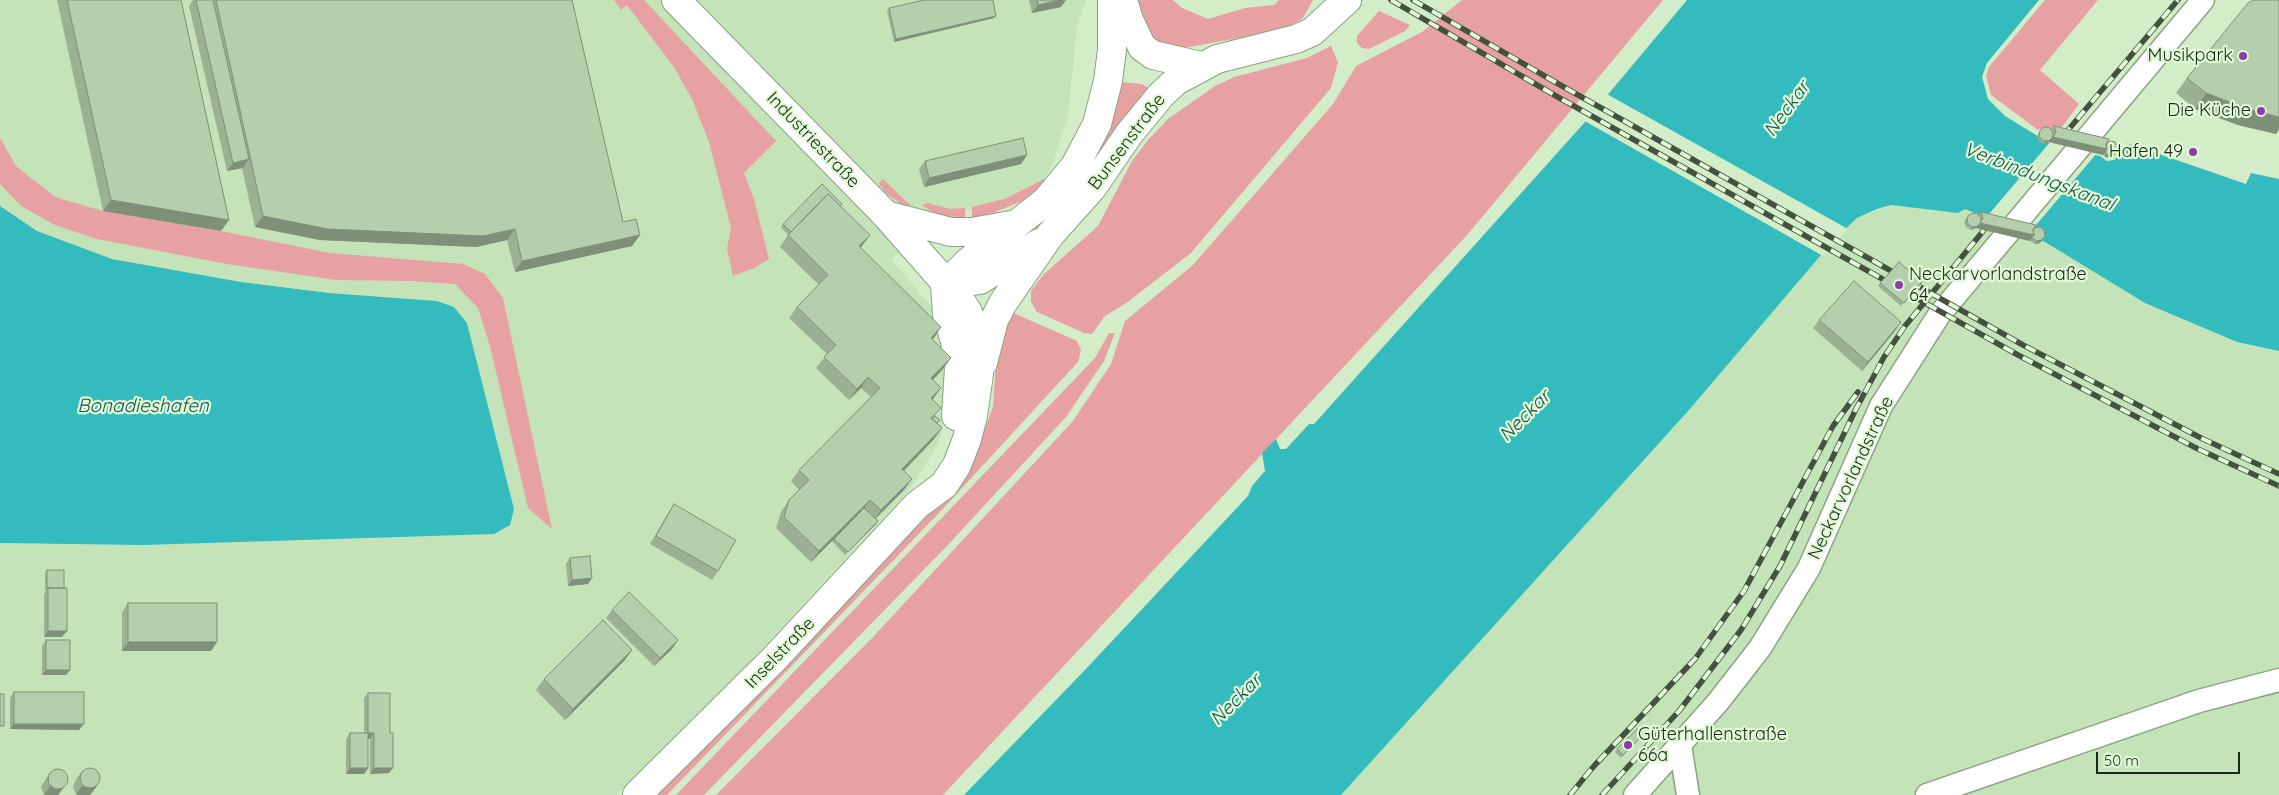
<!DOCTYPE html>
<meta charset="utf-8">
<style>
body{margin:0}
#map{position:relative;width:2279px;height:795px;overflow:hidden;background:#d3edc9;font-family:Quicksand,sans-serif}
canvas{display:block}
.scale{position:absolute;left:2096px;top:752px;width:144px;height:22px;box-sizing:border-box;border:2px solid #1e281a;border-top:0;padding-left:6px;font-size:15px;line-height:18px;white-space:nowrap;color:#1e281a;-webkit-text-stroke:4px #e0fad6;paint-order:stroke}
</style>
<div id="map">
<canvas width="2279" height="795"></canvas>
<div class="scale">50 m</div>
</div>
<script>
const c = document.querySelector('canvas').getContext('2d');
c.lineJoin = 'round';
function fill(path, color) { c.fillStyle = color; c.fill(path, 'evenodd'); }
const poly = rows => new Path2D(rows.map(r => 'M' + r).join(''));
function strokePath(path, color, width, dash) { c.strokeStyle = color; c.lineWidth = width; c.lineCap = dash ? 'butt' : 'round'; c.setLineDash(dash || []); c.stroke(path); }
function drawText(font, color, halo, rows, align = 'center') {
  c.font = font + ' Quicksand,sans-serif'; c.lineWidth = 4.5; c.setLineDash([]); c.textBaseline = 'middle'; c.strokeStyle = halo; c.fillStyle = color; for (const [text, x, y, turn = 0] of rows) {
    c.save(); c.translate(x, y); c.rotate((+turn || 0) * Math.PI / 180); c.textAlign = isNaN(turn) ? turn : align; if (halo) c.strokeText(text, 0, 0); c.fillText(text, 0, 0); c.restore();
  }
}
const built = poly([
 [0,0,1086,0,1077,28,1068,115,1052,166,1043,182,982,211,950,210,891,259,934,310,944,343,947,412,937,446,909,490,741,671,616,795,0,795,0,543,143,545,514,509,467,323,454,307,437,301,329,293,241,282,112,259,37,231,0,206],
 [1891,205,1958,213,1965,209,2045,242,2145,303,2237,342,2279,351,2279,795,1341,795,1689,410,1833,241,1858,218]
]);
const green = poly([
 [614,0,644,0,776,141,744,173,754,199,769,259,754,268,733,276,727,249,731,228,709,142,693,101,674,67,627,5,621,10],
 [1136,0,1173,0,1182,8,1208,19,1245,8,1274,5,1279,0,1313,0,1303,18,1282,30,1184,48,1152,42],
 [1462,0,1663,0,1468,234,943,795,716,795,872,638,1073,421,1111,364,1125,321,1193,265,1333,104,1356,66,1422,32],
 [2045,0,2098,0,2040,70,2079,104,2059,131,2041,128,2038,130,1991,95,1986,76,1989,67],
 [1379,11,1410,25,1405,31,1369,49,1362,48,1357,43,1357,36],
 [1331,46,1338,62,1331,88,1191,253,1125,304,1105,316,1092,334,1084,333,1037,312,1031,302,1031,291,1044,274,1098,226,1132,161,1148,140,1168,119,1215,86,1234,77,1307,58],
 [1120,82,1142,84,1153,91,1050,226,1016,241,1045,219,1063,200],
 [0,138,16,166,55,197,103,211,221,231,330,253,463,264,485,274,503,298,552,529,528,508,490,346,478,308,455,284,410,281,336,280,227,264,97,239,55,225,21,206,0,184],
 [883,179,910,205,908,209,885,192,879,183],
 [1044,179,1043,184,1022,201,991,214,972,218,972,207,1007,198],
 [927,203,950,209,965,208,965,219,934,213,922,205],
 [1009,311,1077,341,1081,350,1078,362,940,512,667,795,657,795,935,507,975,457,993,406,996,363],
 [1109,333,1115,333,1104,361,1066,417,947,546,704,795,676,795,1095,358]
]);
const water = poly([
 [1687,0,2039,0,1987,63,1982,77,1988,99,2005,116,2049,143,2100,156,2107,161,2114,160,2130,144,2246,184,2251,173,2279,179,2279,351,2237,342,2145,303,2045,242,1965,209,1958,213,1891,205,1877,209,1857,218,1833,241,1689,410,1341,795,964,795,1084,671,1248,496,1252,486,1265,471,1262,453,1276,439,1280,449,1286,449,1309,424,1314,424,1585,122],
 [0,206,37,231,112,259,241,282,329,293,437,301,454,307,467,323,514,509,510,525,494,534,143,545,0,543]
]);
const pier = poly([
 [1605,93,1848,229,1823,256,1583,120],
 [2051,141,2097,153,2026,237,1984,220]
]);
const street = poly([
 [1680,745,1688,795],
 [1635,795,1718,702,1760,648,1809,568,1881,406,1939,315,2203,0],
 [1927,795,2199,701,2279,680]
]);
const secondary = poly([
 [1123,0,1129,20,1142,47,1153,55,1201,66],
 [886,215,951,232,972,232,1011,225],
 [945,285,969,261,1046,201,1075,166,1097,124,1108,81,1112,50,1112,0],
 [945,285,947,315,955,341,959,368,956,416],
 [945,285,980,280,1039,243],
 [983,363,994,320,1003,303,1050,235,1092,188,1129,134,1161,95,1176,81,1217,59,1296,39,1312,32,1347,0],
 [637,795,775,658,917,505,944,485,957,465,967,439,973,416,979,374,975,337,968,312,958,297,886,215,676,0]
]);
const rail = poly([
 [1391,0,1556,96,2018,355,2198,449,2279,486],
 [1413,0,1562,86,2023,345,2203,439,2279,474],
 [2063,136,2178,0],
 [1570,795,1594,766,1695,659,1723,620,1744,591,1833,426,1858,392],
 [1602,795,1679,711,1741,630,1780,566,1856,409,1884,357,1905,326,1984,230]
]);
const wall = poly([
 [57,0,181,0,229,220,221,231,103,211],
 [193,0,572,0,623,222,640,235,632,246,515,272,507,240,476,247,320,240,255,227,242,168,227,171,189,6],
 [1029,0,1066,0,1061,7,1032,13],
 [2279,0,2279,129,2276,134,2238,125,2195,109,2176,93,2187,78],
 [889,8,994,18,894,42,887,11],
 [2054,126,2106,143,2115,155,2110,158,2105,157,2103,155,2049,142,2044,144,2039,141,2037,136,2042,128,2052,129],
 [1027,155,1021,164,924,187,919,169,925,161],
 [840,206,862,246,861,248,941,327,932,339,943,369,933,380,933,400,935,416,937,424,934,439,904,471,904,490,875,519,878,521,876,524,845,555,832,541,811,562,776,528,781,512,789,500,799,490,791,481,799,470,871,397,861,388,849,400,816,368,827,354,789,318,797,307,819,285,780,247,788,235,781,227,783,224],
 [1981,212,2034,229,2045,236,2040,243,2035,244,2030,241,1976,228,1971,230,1966,227,1964,222,1969,214,1979,215],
 [1922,282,1901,306,1878,286,1880,283],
 [1819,320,1895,331,1862,371,1813,328],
 [674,504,718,571,712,580,650,544,668,513],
 [570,558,592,578,588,584,568,586,566,564],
 [47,570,62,637,44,637,44,594,46,591,45,591,45,573],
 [128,603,217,642,211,651,122,651,122,612],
 [612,610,678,640,672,649,654,666,606,618],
 [46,640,70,670,66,675,42,675,42,646],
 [632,650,624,661,565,720,536,690,544,679],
 [14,692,79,730,10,729,10,698],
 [368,693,389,773,370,774,370,739,368,739,368,768,364,774,346,774,346,739,350,733,364,733,364,698],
 [1643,735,1621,758,1615,752,1617,749],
 [51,771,59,795,44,795,41,787,45,780],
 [82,771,91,794,89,795,78,795,76,794,73,787,76,779]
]);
const shadedWall = poly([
 [1059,0,1066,0,1061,7,1032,13,1038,5],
 [996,16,994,18,894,42,896,39],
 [2206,93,2279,117,2279,129,2276,134,2238,125,2195,109],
 [2053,137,2107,149,2103,155,2049,142,2044,144,2046,141],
 [2117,152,2115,155,2110,158,2105,157,2107,154],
 [1027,155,1021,164,924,187,929,178],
 [249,159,243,168,227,171,233,163],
 [111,200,229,220,221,231,103,211],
 [263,216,515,229,507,240,476,247,320,240,255,227],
 [1980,223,2030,234,2034,235,2030,241,1976,228,1971,230,1973,227],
 [640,235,632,246,515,272,522,261],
 [870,235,862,246,851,257,859,246],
 [2042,240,2040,243,2035,244,2037,241],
 [1901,322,1895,331,1862,371,1868,362],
 [941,327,934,338,923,349,931,338],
 [951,358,943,369,924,389,931,378],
 [868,377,861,388,849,400,857,389],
 [941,388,933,399,923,409,931,398],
 [942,428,934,439,895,480,902,469],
 [912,479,904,490,873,521,881,510],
 [870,500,862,511,811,562,819,551],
 [878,521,876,524,845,555,848,552],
 [592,578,588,584,568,586,572,580],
 [48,631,67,631,62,637,44,637],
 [678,640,672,649,654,666,660,658],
 [128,642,217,642,211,651,122,651],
 [632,650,624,661,565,720,573,709],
 [46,670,70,670,66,675,42,675],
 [14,724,84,724,79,730,10,729],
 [368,733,374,733,370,739,364,739],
 [350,768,368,768,364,774,346,774],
 [374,768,393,768,389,773,370,774],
 [50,786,65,786,58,795,44,795],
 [82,786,97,786,91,794,89,795,78,795,76,794]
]);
const building = poly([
 [67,0,181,0,229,220,111,200,67,0],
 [196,0,213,0,249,159,233,163,196,0],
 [216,0,572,0,623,222,636,219,640,235,522,261,515,229,483,236,328,229,263,216,216,0],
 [924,0,993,0,996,16,896,39,889,8,924,0],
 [1037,0,1059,0,1038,5,1037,0],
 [2253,0,2279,0,2279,117,2248,109,2206,93,2187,78,2248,3,2253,0],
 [2054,126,2109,139,2106,144,2107,149,2053,137,2056,132,2054,126],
 '2039 134a7 7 0 1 1 14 0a7 7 0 1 1-14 0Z',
 [1023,138,1027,155,929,178,925,161,1023,138],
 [2110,141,2115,142,2118,147,2117,152,2113,156,2107,154,2105,152,2107,149,2106,144,2110,141],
 [822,184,842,204,840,206,828,194,791,232,783,224,822,184],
 [828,194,870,235,859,246,941,327,931,338,951,358,931,378,941,388,931,398,941,408,931,418,942,428,902,469,912,479,881,510,870,500,819,551,784,517,789,500,809,480,799,470,880,388,868,377,857,389,824,357,836,345,797,307,828,275,788,235,828,194],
 [1981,212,2036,225,2033,230,2034,235,1980,223,1983,218,1981,212],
 '1967 220a7 7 0 1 1 14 0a7 7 0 1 1-14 0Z',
 [2040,227,2044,230,2045,236,2042,240,2037,241,2032,238,2034,235,2033,230,2034,228,2040,227],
 [1899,262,1922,282,1904,303,1880,283,1899,262],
 [1854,281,1901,322,1868,362,1819,320,1854,281],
 [935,416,940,420,937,423,932,419,935,416],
 [674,504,736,540,718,571,656,536,674,504],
 [864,508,878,521,848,552,834,539,864,508],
 [590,556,592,578,572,580,570,558,590,556],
 [47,570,64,570,64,588,47,588,47,570],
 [48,588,67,588,67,631,48,631,48,588],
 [629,592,678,640,660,658,612,610,629,592],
 [128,603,217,603,217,642,128,642,128,603],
 [603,620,632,650,573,709,544,679,603,620],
 [46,640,70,640,70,670,46,670,46,640],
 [14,692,84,692,84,724,14,724,14,692],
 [368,693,390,693,390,733,393,733,393,768,374,768,374,733,368,733,368,693],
 [0,694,4,694,4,726,0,726,0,694],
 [1637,729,1643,735,1623,755,1617,749,1637,729],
 [350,733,368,733,368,768,350,768,350,733],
 '80 778a10 10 0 1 1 20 0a10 10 0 1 1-20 0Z',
 '48 779a10 10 0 1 1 20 0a10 10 0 1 1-20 0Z'
]);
const markers = [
 [2243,56,5,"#8e3ba9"],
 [2261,111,5,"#8e3ba9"],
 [2193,152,5,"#8e3ba9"],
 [1899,285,5,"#8e3ba9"],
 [1628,745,5,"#8e3ba9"]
];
const poiNames = [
 ["Musikpark",2233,56],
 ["Die Küche",2251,111],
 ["Hafen 49",2183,152],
 ["Neckarvorlandstraße",1909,275,"left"],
 ["64",1909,296,"left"],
 ["Güterhallenstraße",1638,735,"left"],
 ["66a",1638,756,"left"]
];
const streetNames = [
 ["Industriestraße",813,140,46],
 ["Bunsenstraße",1127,142,-53],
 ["Neckarvorlandstraße",1851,478,-65],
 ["Inselstraße",780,653,-46]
];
const waterNames = [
 ["Neckar",1787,109,-54],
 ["Verbindungskanal",2039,177,21],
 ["Bonadieshafen",143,406],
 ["Neckar",1525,416,-45],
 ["Neckar",1236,700,-45]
];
fill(built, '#c4e3b9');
fill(green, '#e8a1a3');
fill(water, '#34bbbd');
fill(pier, '#d3edc9');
strokePath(street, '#8aa381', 25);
strokePath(secondary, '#8aa381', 30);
strokePath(street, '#fff', 22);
strokePath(secondary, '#fff', 28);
strokePath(rail, '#44513f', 5.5);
strokePath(rail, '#e0fad6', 4, [11]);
fill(wall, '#9cb193');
fill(shadedWall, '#7f9078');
fill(building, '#b5ceab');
strokePath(building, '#7f9078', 1);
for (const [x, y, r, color] of markers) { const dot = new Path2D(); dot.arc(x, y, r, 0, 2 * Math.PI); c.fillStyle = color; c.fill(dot); strokePath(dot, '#e0fad6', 2); }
drawText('18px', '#1e281a', '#e0fad6', poiNames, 'right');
drawText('18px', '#1e281a', '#e0fad6', streetNames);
drawText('italic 19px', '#185051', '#e0fad6', waterNames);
</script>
